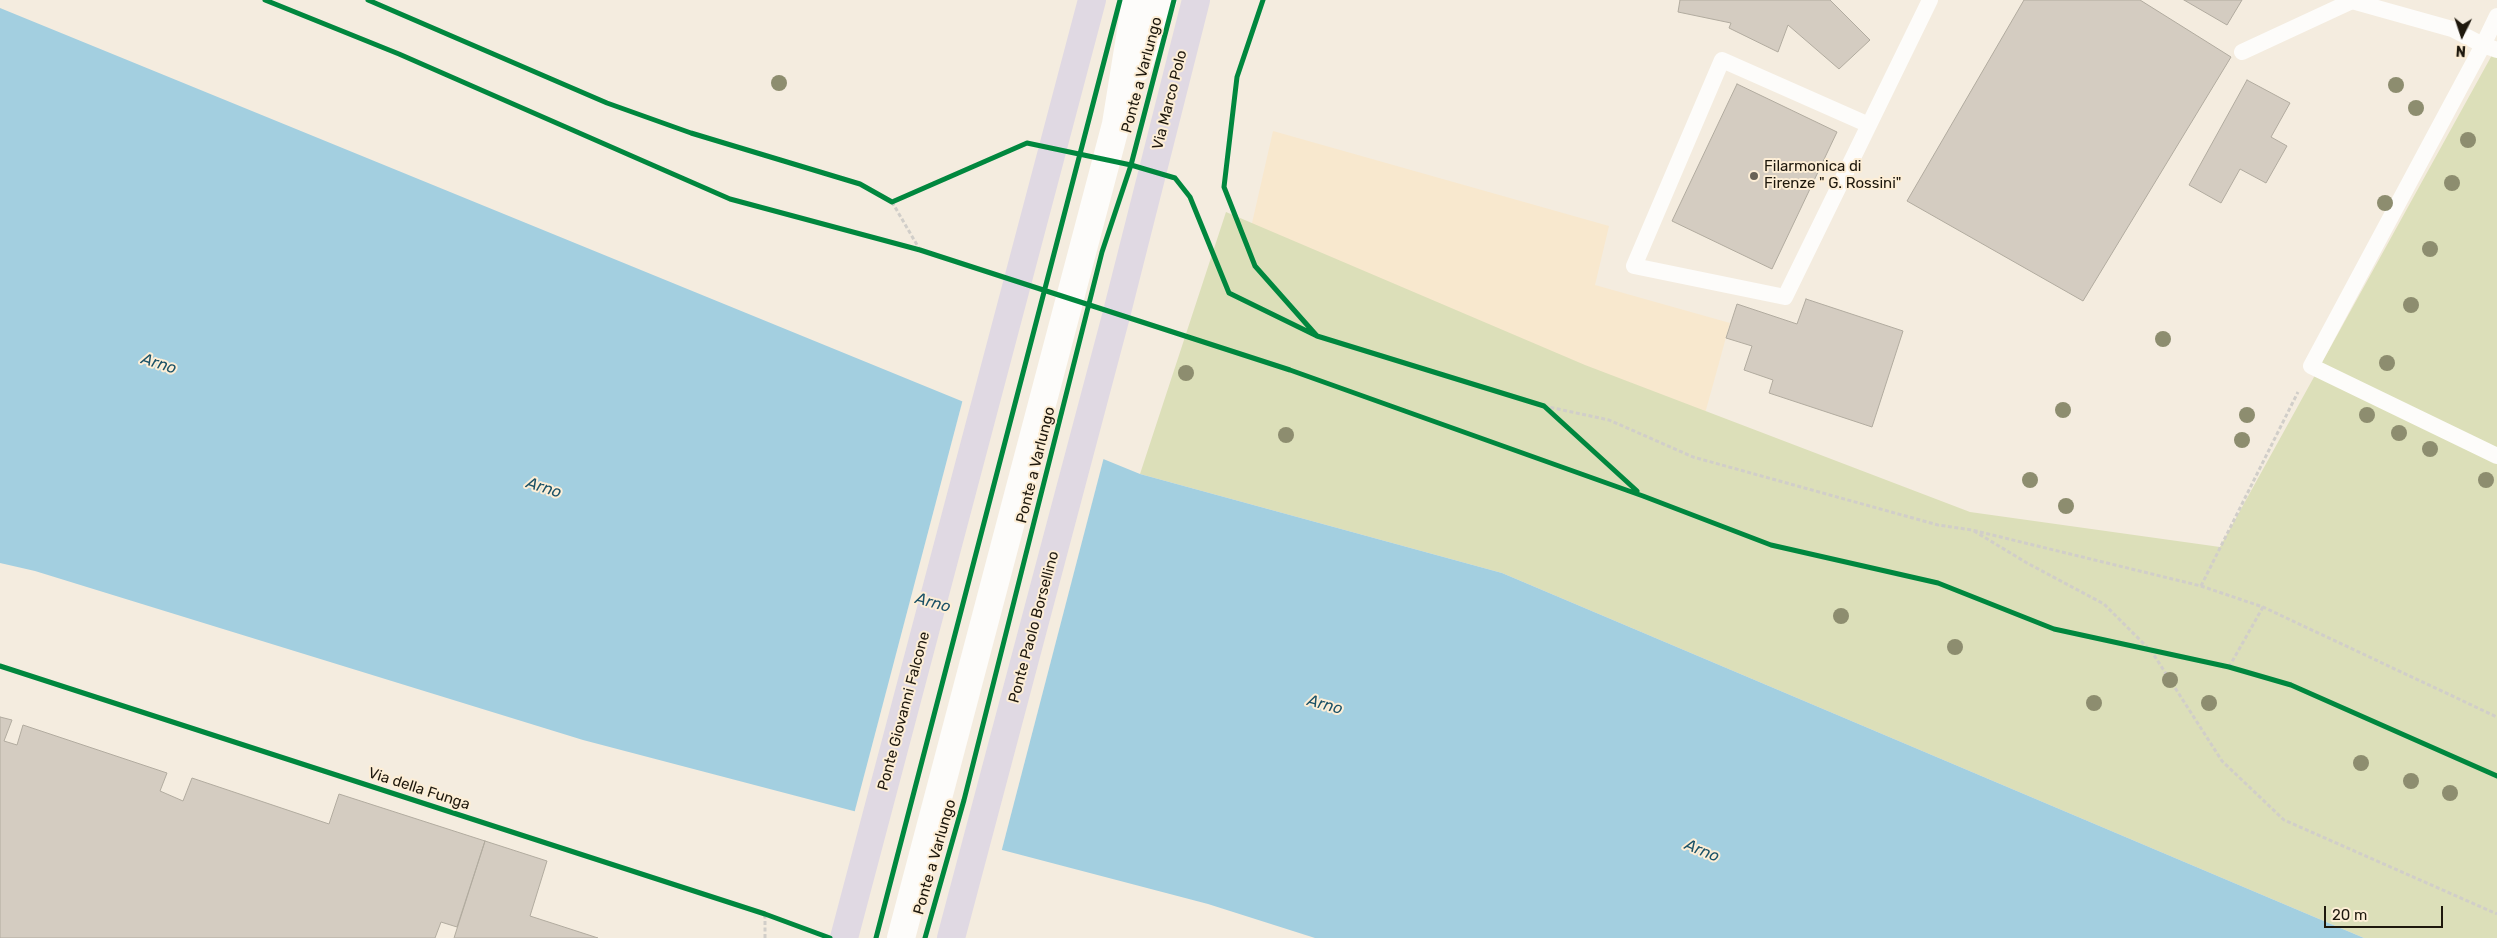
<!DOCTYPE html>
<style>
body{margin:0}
#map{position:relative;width:2497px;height:938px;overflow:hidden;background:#f4ecdf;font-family:Rubik,sans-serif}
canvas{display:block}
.north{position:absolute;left:2437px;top:10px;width:50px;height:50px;-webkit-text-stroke:4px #fdeed6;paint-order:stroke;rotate:184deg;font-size:14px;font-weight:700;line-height:20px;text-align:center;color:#1e180d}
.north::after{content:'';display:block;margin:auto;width:18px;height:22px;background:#1e180d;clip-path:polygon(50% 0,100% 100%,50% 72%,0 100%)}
.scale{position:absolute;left:2324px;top:906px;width:119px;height:22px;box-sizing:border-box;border:2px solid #1e180d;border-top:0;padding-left:6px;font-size:15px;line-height:18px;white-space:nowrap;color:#1e180d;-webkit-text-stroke:4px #fdeed6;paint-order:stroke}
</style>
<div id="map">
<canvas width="2497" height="938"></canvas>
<div class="north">N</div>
<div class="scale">20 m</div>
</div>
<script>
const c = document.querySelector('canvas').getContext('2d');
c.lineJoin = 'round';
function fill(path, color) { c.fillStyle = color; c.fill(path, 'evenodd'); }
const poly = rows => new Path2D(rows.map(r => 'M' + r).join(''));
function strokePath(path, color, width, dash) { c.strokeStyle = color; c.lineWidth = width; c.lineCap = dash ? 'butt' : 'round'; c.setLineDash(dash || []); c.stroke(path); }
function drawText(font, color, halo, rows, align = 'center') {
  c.font = font + ' Rubik,sans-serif'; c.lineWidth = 4; c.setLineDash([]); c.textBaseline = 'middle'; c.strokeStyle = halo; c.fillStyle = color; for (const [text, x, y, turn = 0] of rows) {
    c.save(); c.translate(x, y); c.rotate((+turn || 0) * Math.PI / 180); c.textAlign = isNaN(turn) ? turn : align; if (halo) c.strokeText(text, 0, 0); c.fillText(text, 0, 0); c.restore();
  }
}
const built = poly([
 [1273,131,1609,226,1595,285,1730,323,1693,457,1247,245]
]);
const green = poly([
 [2497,46,2497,938,2364,938,1502,573,1140,474,1226,212,1585,365,1970,512,2220,547]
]);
const water = poly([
 [0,8,1140,474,1502,573,2364,938,1315,938,1208,904,583,740,35,571,0,563]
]);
const pier = poly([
 [963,399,1104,457,1001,853,854,814]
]);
const building = poly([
 [1680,0,1830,0,1870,40,1839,69,1788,25,1778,52,1729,28,1731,23,1678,12,1680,0],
 [2024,0,2140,0,2231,57,2083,301,1907,201,2024,0],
 [2184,0,2242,0,2227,25,2184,0],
 [2247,80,2290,103,2271,137,2287,146,2266,183,2240,169,2221,203,2189,185,2247,80],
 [1737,84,1837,132,1772,269,1672,221,1737,84],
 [1806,299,1903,331,1872,427,1769,393,1773,380,1744,370,1752,346,1726,338,1737,304,1797,324,1806,299],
 [0,717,12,720,4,741,17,745,23,725,167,773,160,791,183,801,192,778,329,824,339,794,485,841,457,927,441,922,435,938,0,938,0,717],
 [485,841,547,861,530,916,598,938,454,938,485,841]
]);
const path = poly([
 [892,202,920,250],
 [1544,406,1609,420,1693,457,1938,525,1972,530,2201,586,2263,607,2497,717],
 [1974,531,2027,563,2104,604,2152,652,2222,761,2284,820,2497,914],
 [2201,586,2298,392],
 [2229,667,2263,607],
 [765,938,765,914]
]);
const lane = poly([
 [2497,16,2483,45,2497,50],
 [2242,52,2352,1,2452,29,2483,45,2311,366,2497,456],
 [1869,125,1722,60,1634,266,1785,297,1930,0]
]);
const secondary = poly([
 [1137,68,1163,0],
 [901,938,1116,124,1136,0]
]);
const highway = poly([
 [844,938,1092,0],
 [951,938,1116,316,1196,0]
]);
const cycleway = poly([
 [265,0,399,54,730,199,920,250,1290,370,1643,496,1771,545,1938,583,2054,629,2229,667,2291,685,2497,776],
 [368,0,607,103,691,133,860,184,892,202,1027,143,1131,165,1175,178,1190,197,1229,293,1317,336],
 [1263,0,1237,77,1224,187,1255,266,1317,336,1544,406,1637,491],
 [0,666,765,914,830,938],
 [876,938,1120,0],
 [925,938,964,800,1102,252,1131,165,1174,0]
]);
const trees = [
 [779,83],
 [2396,85],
 [2416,108],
 [2468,140],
 [2452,183],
 [2385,203],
 [2430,249],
 [2411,305],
 [2163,339],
 [2387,363],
 [1186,373],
 [2063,410],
 [2247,415],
 [2367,415],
 [2399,433],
 [1286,435],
 [2242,440],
 [2430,449],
 [2030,480],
 [2486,480],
 [2066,506],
 [1841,616],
 [1955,647],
 [2170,680],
 [2094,703],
 [2209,703],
 [2361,763],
 [2411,781],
 [2450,793]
];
const markers = [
 [1754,176,5,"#696256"]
];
const streetNames = [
 ["Ponte a Varlungo",1142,75,-75],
 ["Via Marco Polo",1170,100,-76],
 ["Ponte a Varlungo",1036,465,-76],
 ["Ponte Paolo Borsellino",1034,627,-75],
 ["Ponte Giovanni Falcone",904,711,-75],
 ["Via della Funga",419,789,18],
 ["Ponte a Varlungo",935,857,-74]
];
const poiNames = [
 ["Filarmonica di",1764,167],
 ["Firenze \" G. Rossini\"",1764,184]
];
const waterNames = [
 ["Arno",159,364,18],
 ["Arno",544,488,18],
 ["Arno",933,603,15],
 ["Arno",1325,705,15],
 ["Arno",1702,851,22]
];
fill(built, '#f8e8ce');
fill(green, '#dcdfb9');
fill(water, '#a3cfe0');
fill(pier, '#f4ecdf');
fill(building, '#d4ccc1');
strokePath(building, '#b1ab9f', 1);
strokePath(path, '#d1cec9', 3, [4, 2.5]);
strokePath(lane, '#fdfcfa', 16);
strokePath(secondary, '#fdfcfa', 28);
strokePath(highway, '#e0d9e3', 28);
strokePath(cycleway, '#00873e', 5);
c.fillStyle = '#8d8d6f';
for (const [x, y] of trees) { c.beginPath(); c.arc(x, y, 8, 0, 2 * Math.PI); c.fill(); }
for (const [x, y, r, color] of markers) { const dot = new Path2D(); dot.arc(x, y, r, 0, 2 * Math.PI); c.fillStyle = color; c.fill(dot); strokePath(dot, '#fdeed6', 2); }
drawText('15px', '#1e180d', '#fdeed6', streetNames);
drawText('15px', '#1e180d', '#fdeed6', poiNames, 'left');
drawText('italic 16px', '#1c5267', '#fdeed6', waterNames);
</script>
